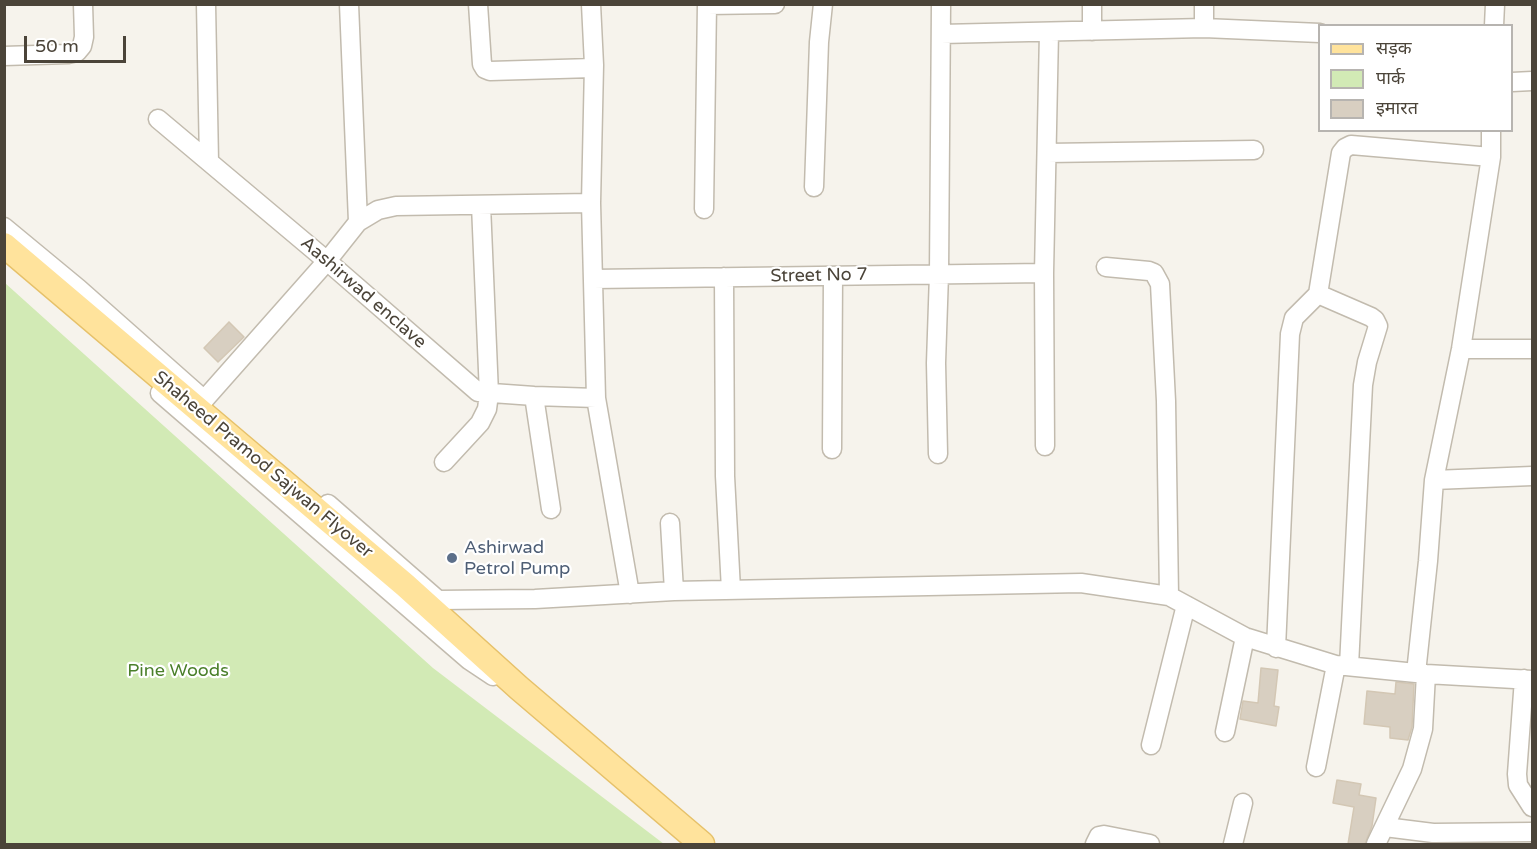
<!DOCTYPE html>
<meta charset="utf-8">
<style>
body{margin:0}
#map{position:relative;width:1537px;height:849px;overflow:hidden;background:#f6f3ec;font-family:"Varela Round","Noto Sans Devanagari",sans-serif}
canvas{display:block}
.frame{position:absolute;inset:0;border:6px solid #4b4439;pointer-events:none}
.legend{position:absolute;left:1318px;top:24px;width:195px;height:108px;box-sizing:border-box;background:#fff;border:2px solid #b7b4b0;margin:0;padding:8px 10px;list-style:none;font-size:18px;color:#4b4439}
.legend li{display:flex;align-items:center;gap:12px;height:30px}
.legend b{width:30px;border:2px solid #b7b4b0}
.scale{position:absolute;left:24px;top:36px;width:102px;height:27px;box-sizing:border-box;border:3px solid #4b4439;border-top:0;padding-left:8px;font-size:18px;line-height:21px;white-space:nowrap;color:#4b4439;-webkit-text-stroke:4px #fff;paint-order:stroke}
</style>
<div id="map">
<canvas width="1537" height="849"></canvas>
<div class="frame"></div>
<ul class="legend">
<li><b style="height:8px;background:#ffe39c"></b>सड़क</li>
<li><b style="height:16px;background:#d2eab5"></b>पार्क</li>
<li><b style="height:16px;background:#d8cfc1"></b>इमारत</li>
</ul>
<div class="scale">50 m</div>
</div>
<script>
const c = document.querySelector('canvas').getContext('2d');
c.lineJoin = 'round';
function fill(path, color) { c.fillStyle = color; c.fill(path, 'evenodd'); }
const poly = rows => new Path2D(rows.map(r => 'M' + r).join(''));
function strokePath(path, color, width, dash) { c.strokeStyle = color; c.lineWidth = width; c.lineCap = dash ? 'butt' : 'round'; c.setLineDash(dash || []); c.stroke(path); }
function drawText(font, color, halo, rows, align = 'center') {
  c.font = font + ' "Varela Round",sans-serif'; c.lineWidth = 4.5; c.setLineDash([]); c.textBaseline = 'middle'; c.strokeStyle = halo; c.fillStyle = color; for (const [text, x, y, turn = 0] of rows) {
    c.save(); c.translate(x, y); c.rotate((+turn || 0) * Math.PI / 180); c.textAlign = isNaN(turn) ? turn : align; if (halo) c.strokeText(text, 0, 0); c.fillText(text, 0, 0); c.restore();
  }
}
const green = poly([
 [5,283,433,668,664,844,5,844]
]);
const building = poly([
 [229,322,244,337,218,362,204,348,229,322],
 [1261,668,1278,670,1274,706,1279,707,1276,726,1240,719,1243,701,1258,703,1261,668],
 [1396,682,1414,684,1412,727,1408,740,1390,738,1390,727,1364,724,1367,691,1395,694,1396,682],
 [1337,780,1361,784,1359,795,1376,798,1372,826,1365,844,1348,844,1354,807,1333,803,1337,780]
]);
const minor = poly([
 [206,4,209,162],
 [349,4,358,222],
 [478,4,482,64,485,69,490,71,593,68],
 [591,4,594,65,591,203,596,398,630,594],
 [1092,4,1092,31],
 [1204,4,1204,28],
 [707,5,775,4],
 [1494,26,1495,4],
 [941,34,1204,28,1320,33],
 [4,56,68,54,77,52,82,46,84,37,83,4],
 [1512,82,1532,81],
 [158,119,327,261,478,392,534,396,596,398],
 [1047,153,1254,150],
 [814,187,819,42,823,4],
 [704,209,707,4],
 [4,227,79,289,201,397],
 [1106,267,1149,271,1154,273,1160,284,1166,401,1169,596],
 [724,277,725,476,731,590],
 [593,279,1044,273],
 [1318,294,1371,317,1375,320,1378,326,1367,362,1363,385,1349,666],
 [1461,349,1532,349],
 [160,393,469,660,493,676],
 [534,396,551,509],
 [204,400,327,261,358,222,378,210,396,206,591,203],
 [1045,446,1044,273,1049,32],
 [832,449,833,276],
 [938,454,936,363,939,274,941,4],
 [444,462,480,423,487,409,489,394,481,205],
 [1434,480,1532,476],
 [328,504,438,600],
 [670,523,674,591],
 [438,600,535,599,674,591,1081,583,1169,596,1245,637,1336,665,1426,674,1532,680],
 [1276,648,1290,334,1294,318,1318,294,1341,153,1345,148,1351,145,1491,157],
 [1416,673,1428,561,1434,480,1461,349,1491,157,1491,130],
 [1524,679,1517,774,1518,785,1532,807],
 [1225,732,1245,637],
 [1151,745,1186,605],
 [1316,767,1336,665],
 [1385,827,1433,833,1532,832],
 [1095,844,1099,836,1104,835,1150,844],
 [1233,844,1243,803],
 [1376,844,1412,769,1423,729,1426,674]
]);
const major = poly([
 [4,245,405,585,519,688,702,844]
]);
const markers = [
 [452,558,6,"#5c6f8a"]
];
const streetNames = [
 ["Street No 7",819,276,-1],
 ["Aashirwad enclave",363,293,41],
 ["Shaheed Pramod Sajwan Flyover",263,465,40]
];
const serviceNames = [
 ["Ashirwad",464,548],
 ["Petrol Pump",464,569]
];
const parkNames = [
 ["Pine Woods",178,671]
];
fill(green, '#d2eab5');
fill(building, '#d8cfc1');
strokePath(building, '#d3c7b4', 1.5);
strokePath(minor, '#c2bbae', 21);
strokePath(major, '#e6c16a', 27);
strokePath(minor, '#fff', 18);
strokePath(major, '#ffe39c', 24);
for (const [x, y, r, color] of markers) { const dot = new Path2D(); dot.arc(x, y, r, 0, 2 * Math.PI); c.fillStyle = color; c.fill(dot); strokePath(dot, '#fff', 2); }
drawText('18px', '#4b4439', '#fff', streetNames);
drawText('18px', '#4e5e75', '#fff', serviceNames, 'left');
drawText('18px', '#4a7f2a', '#fff', parkNames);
</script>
